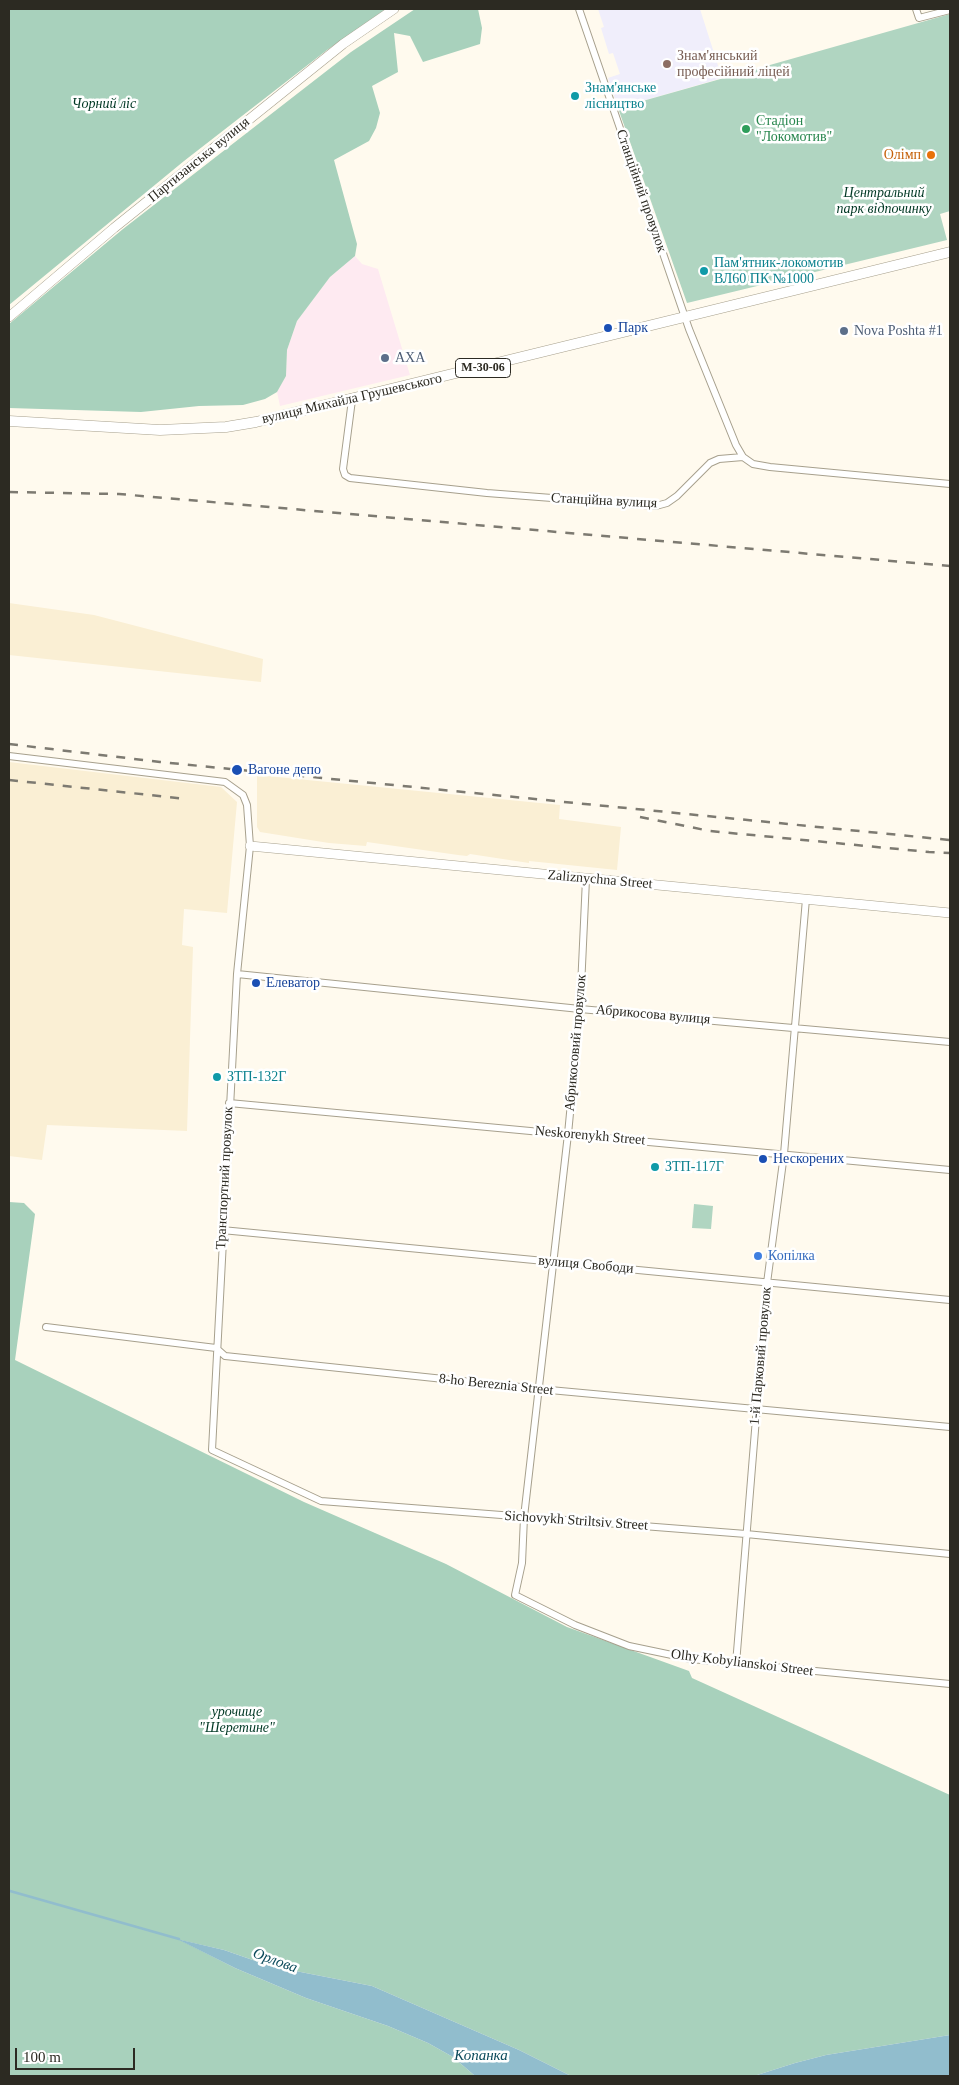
<!DOCTYPE html>
<meta charset="utf-8">
<style>
body{margin:0}
#map{position:relative;width:959px;height:2085px;overflow:hidden;background:#fffaee;font-family:"Times New Roman",serif}
canvas{display:block}
.frame{position:absolute;inset:0;border:10px solid #2c2a22;pointer-events:none}
.scale{position:absolute;left:15px;top:2048px;width:120px;height:22px;box-sizing:border-box;border:2px solid #2c2a22;border-top:0;padding-left:6px;font-size:15px;line-height:18px;white-space:nowrap;color:#2c2a22;-webkit-text-stroke:4px #fff;paint-order:stroke}
</style>
<div id="map">
<canvas width="959" height="2085"></canvas>
<div class="frame"></div>
<div class="scale">100 m</div>
</div>
<script>
const c = document.querySelector('canvas').getContext('2d');
c.lineJoin = 'round';
function fill(path, color) { c.fillStyle = color; c.fill(path, 'evenodd'); }
const poly = rows => new Path2D(rows.map(r => 'M' + r).join(''));
function strokePath(path, color, width, dash) { c.strokeStyle = color; c.lineWidth = width; c.lineCap = dash ? 'butt' : 'round'; c.setLineDash(dash || []); c.stroke(path); }
function drawText(font, color, halo, rows, align = 'center') {
  c.font = font + ' "Times New Roman",serif'; c.lineWidth = 5; c.setLineDash([]); c.textBaseline = 'middle'; c.strokeStyle = halo; c.fillStyle = color; for (const [text, x, y, turn = 0] of rows) {
    c.save(); c.translate(x, y); c.rotate((+turn || 0) * Math.PI / 180); c.textAlign = isNaN(turn) ? turn : align; if (halo) c.strokeText(text, 0, 0); c.fillText(text, 0, 0); c.restore();
  }
}
const commercial = poly([
 [355,256,362,264,378,269,410,375,280,406,277,392,286,376,287,350,297,321,330,277]
]);
const built = poly([
 [9,603,94,615,263,659,261,682,9,655],
 [9,762,221,787,237,802,227,913,184,909,182,945,193,947,187,1131,47,1125,42,1160,9,1156],
 [257,775,560,805,559,819,621,827,617,870,529,861,529,863,470,854,467,856,458,855,367,842,366,846,329,843,260,832,257,827]
]);
const education = poly([
 [598,9,700,9,722,78,618,108,608,78,620,74,613,53,609,54,601,28,604,27]
]);
const green = poly([
 [950,14,950,211,940,214,947,240,687,303,618,108],
 [694,1204,713,1206,711,1229,692,1228]
]);
const forest = poly([
 [9,9,386,9,327,50,184,161,9,305],
 [415,9,478,9,482,28,480,44,423,62,410,36,394,33,398,72,372,86,380,113,376,128,369,141,334,160,357,244,355,256,330,277,297,321,287,350,286,376,277,392,265,399,243,405,199,406,141,412,9,408,9,324,123,229,351,52],
 [9,1202,24,1203,35,1214,15,1360,304,1502,446,1564,567,1627,689,1671,692,1678,950,1795,950,2035,826,2055,795,2063,754,2076,571,2076,519,2050,372,1986,270,1966,224,1950,180,1940,235,1968,306,1998,388,2026,428,2043,453,2057,475,2076,9,2076]
]);
const water = poly([
 [177,1939,224,1950,270,1966,372,1986,519,2050,571,2076,475,2076,453,2057,428,2043,388,2026,306,1998,235,1968],
 [950,2035,950,2076,754,2076,795,2063,826,2055]
]);
const stream = poly([
 [10,1891,179,1939]
]);
const street = poly([
 [579,9,689,329,736,445,743,457],
 [916,9,919,18,950,10],
 [352,400,343,469,345,475,350,478,487,493,656,506,667,503,677,496,710,463,719,459,743,457,753,464,770,467,950,484],
 [9,756,225,782,243,795,247,805,250,846,237,974,212,1450,321,1501,746,1534,950,1554],
 [586,879,580,1009,568,1134,524,1517,522,1563,515,1595,575,1625,629,1646,691,1659,950,1684],
 [237,974,580,1009,950,1042],
 [229,1103,950,1170],
 [222,1230,950,1300],
 [46,1327,216,1348,225,1356,539,1389,950,1427],
 [736,1664,767,1283,784,1154,806,899]
]);
const secondary = poly([
 [9,317,114,228,343,44,394,9],
 [250,846,950,913]
]);
const primary = poly([
 [9,421,160,430,226,427,256,422,950,252]
]);
const rail = poly([
 [9,492,119,494,950,566],
 [9,744,160,762,950,840],
 [9,780,187,799],
 [640,817,710,831,929,852,950,853]
]);
const markers = [
 [667,64,5,"#8d6e63"],
 [575,96,5,"#0f9aa8"],
 [746,129,5,"#2e9e5b"],
 [931,155,5,"#e8710a"],
 [704,271,5,"#0f9aa8"],
 [608,328,5,"#1a4fb4"],
 [844,331,5,"#5c6f8a"],
 [385,358,5,"#5c6f8a"],
 [237,770,6,"#1a4fb4"],
 [256,983,5,"#1a4fb4"],
 [217,1077,5,"#0f9aa8"],
 [763,1159,5,"#1a4fb4"],
 [655,1167,5,"#0f9aa8"],
 [758,1256,5,"#3f7fe0"]
];
const shields = [
 [483,368,55]
];
const shieldNames = [
 ["М-30-06",483,368]
];
const educationNames = [
 ["Знам'янський",677,56],
 ["професійний ліцей",677,72]
];
const cultureNames = [
 ["Знам'янське",585,88],
 ["лісництво",585,104],
 ["Пам'ятник-локомотив",714,263],
 ["ВЛ60 ПК №1000",714,279],
 ["ЗТП-132Г",227,1077],
 ["ЗТП-117Г",665,1167]
];
const parkNames = [
 ["Чорний ліс",104,104],
 ["Центральний",884,193],
 ["парк відпочинку",884,209],
 ["урочище",237,1712],
 ["\"Шеретине\"",237,1728]
];
const leisureNames = [
 ["Стадіон",756,121],
 ["\"Локомотив\"",756,137]
];
const foodNames = [
 ["Олімп",921,155]
];
const streetNames = [
 ["Партизанська вулиця",199,160,-39],
 ["Станційний провулок",641,191,71],
 ["вулиця Михайла Грушевського",352,399,-13],
 ["Станційна вулиця",604,501,3],
 ["Zaliznychna Street",600,880,5],
 ["Абрикосова вулиця",653,1015,5],
 ["Абрикосовий провулок",576,1043,-85],
 ["Neskorenykh Street",590,1136,5],
 ["Транспортний провулок",225,1178,-87],
 ["вулиця Свободи",586,1265,5],
 ["1-й Парковий провулок",761,1356,-85],
 ["8-ho Bereznia Street",496,1385,6],
 ["Sichovykh Striltsiv Street",576,1521,4],
 ["Olhy Kobylianskoi Street",742,1663,7]
];
const transitNames = [
 ["Парк",618,328],
 ["Вагоне депо",248,770],
 ["Елеватор",266,983],
 ["Нескорених",773,1159]
];
const serviceNames = [
 ["Nova Poshta #1",854,331],
 ["AXA",395,358]
];
const shopNames = [
 ["Копілка",768,1256]
];
const waterNames = [
 ["Орлова",275,1961,20],
 ["Копанка",481,2056]
];
fill(commercial, '#feeaf1');
fill(built, '#faefd4');
fill(education, '#f0eefb');
fill(green, '#b0d5c1');
fill(forest, '#a8d1bc');
fill(water, '#91bdcd');
strokePath(stream, '#91bdcd', 2.5);
strokePath(street, '#a7a08d', 8);
strokePath(secondary, '#a7a08d', 10);
strokePath(primary, '#a7a08d', 11);
strokePath(street, '#fff', 6);
strokePath(secondary, '#fff', 9);
strokePath(primary, '#fff', 10);
strokePath(rail, '#7d7a71', 2.5, [9, 9]);
for (const [x, y, r, color] of markers) { const dot = new Path2D(); dot.arc(x, y, r, 0, 2 * Math.PI); c.fillStyle = color; c.fill(dot); strokePath(dot, '#fff', 2); }
for (const [x, y, w] of shields) { const box = new Path2D(); box.roundRect(x - w / 2, y - 9.5, w, 19, 4); c.fillStyle = '#fff'; c.fill(box); strokePath(box, '#2c2a22', 1); }
drawText('bold 12px', '#2c2a22', null, shieldNames);
drawText('14px', '#785e54', '#fff', educationNames, 'left');
drawText('14px', '#0d838f', '#fff', cultureNames, 'left');
drawText('italic 14px', '#003824', '#fff', parkNames);
drawText('14px', '#27864d', '#fff', leisureNames, 'left');
drawText('14px', '#c56008', '#fff', foodNames, 'right');
drawText('14px', '#2c2a22', '#fff', streetNames);
drawText('14px', '#164399', '#fff', transitNames, 'left');
drawText('14px', '#4e5e75', '#fff', serviceNames, 'left');
drawText('14px', '#366cbe', '#fff', shopNames, 'left');
drawText('italic 15px', '#0b4a5b', '#fff', waterNames);
</script>
